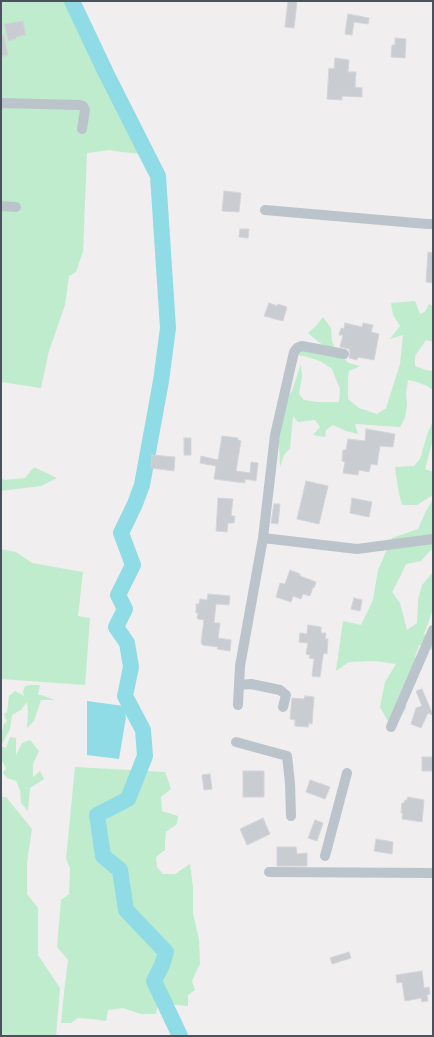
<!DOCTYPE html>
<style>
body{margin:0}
#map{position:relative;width:434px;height:1037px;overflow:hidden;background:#f1eeef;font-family:Lato,sans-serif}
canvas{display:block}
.frame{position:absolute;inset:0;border:2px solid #48535b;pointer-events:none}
</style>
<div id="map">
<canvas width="434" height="1037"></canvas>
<div class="frame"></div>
</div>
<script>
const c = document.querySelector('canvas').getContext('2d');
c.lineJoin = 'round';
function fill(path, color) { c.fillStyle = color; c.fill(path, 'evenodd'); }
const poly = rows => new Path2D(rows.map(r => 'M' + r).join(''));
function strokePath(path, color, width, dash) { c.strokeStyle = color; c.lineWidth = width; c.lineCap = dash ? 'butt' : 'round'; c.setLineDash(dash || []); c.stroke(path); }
const green = poly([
 [1,1,69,1,143,154,122,152,109,150,87,153,83,252,76,272,69,276,65,305,49,351,41,388,1,382],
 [415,301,420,314,425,312,429,304,433,306,433,342,426,340,415,356,415,366,426,370,433,371,433,390,427,386,417,382,408,380,406,393,407,405,405,418,400,427,355,424,358,434,346,431,333,425,326,430,325,437,313,435,320,427,315,420,298,422,293,416,290,448,284,455,280,467,279,442,285,401,292,391,301,364,302,377,299,394,304,400,317,402,339,402,340,389,332,369,320,361,304,356,294,355,306,347,331,352,308,333,316,326,323,317,331,328,332,341,336,352,349,363,360,366,349,371,348,377,348,399,359,408,377,414,386,408,400,364,403,335,390,339,400,326,393,315,391,303],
 [433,421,433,439,425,469,433,472,433,495,417,505,402,505,398,489,395,467,414,466,420,459,428,432],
 [34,467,57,478,41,486,1,491,1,477,4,480,25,478],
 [433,499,433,549,430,551,421,561,406,564,400,577,392,592,400,603,407,630,417,623,418,600,422,585,433,572,433,610,424,634,433,640,433,648,431,650,419,645,415,657,420,669,406,702,406,708,393,730,380,707,385,682,396,664,375,661,349,662,336,671,343,621,361,625,373,600,378,570,392,538,418,529,426,511],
 [1,549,16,552,32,563,83,572,78,616,90,618,85,685,1,679],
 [32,685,40,685,38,695,41,695,55,700,41,700,34,721,27,728,28,712,27,702,21,710,12,715,10,729,1,746,6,748,10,737,16,738,16,755,22,743,30,740,39,751,33,764,33,777,40,771,44,779,30,788,28,811,21,803,20,790,16,781,7,778,3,773,6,768,3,762,1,763,1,733,3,729,3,725,7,721,5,718,4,714,7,712,9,696,15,691,24,696,23,692,25,686],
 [75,767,165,772,171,789,161,797,162,811,178,816,177,824,166,832,165,843,165,850,156,857,157,867,163,874,175,874,190,864,193,887,193,913,199,940,200,964,196,972,192,981,195,990,188,995,188,1006,158,1003,156,1014,141,1014,123,1008,108,1010,106,1021,92,1019,78,1018,71,1023,61,1023,64,993,68,960,57,947,61,900,69,894,70,868,66,859],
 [1,797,6,797,32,829,27,862,27,894,38,908,38,955,60,988,56,1036,1,1036]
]);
const water = poly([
 [87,701,124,706,126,717,119,759,87,755]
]);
const river = poly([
 [72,1,106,73,158,176,168,328,161,381,142,485,135,504,121,533,133,565,118,595,125,609,116,627,127,643,131,667,125,696,143,730,145,756,128,799,97,815,103,856,120,870,126,910,166,952,162,965,154,981,180,1036]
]);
const building = poly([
 [288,1,297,1,294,28,285,27,288,1],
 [348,14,369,18,368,24,354,22,352,35,345,34,348,14],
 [23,21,26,35,16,37,16,39,8,41,4,24,23,21],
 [4,35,8,55,1,57,1,36,4,35],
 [395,38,406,39,405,58,391,57,392,45,395,45,395,38],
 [335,58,349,60,348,72,356,72,355,87,362,88,362,97,342,96,342,100,327,99,329,68,334,69,335,58],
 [224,191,241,193,239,212,222,211,224,191],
 [240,229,249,229,248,238,239,237,240,229],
 [428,252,433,253,433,283,426,282,428,252],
 [269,303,277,306,278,304,287,307,283,321,264,316,269,303],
 [345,323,362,327,363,323,373,325,371,332,379,334,374,360,358,357,357,360,349,358,350,352,349,349,340,347,343,335,339,335,341,328,344,329,345,323],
 [366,429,395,434,393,447,380,446,377,465,371,464,369,472,359,470,358,475,343,473,345,462,342,461,343,450,346,450,348,439,365,441,366,429],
 [222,436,238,438,238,440,241,441,236,471,250,473,251,462,258,463,256,481,245,479,245,483,214,479,216,466,200,463,201,456,218,460,222,436],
 [184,438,191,438,191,455,184,455,184,438],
 [152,455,175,457,174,471,151,468,152,455],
 [306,481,328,486,319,524,297,519,306,481],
 [218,498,233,499,231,516,235,516,234,523,228,523,227,532,216,531,218,498],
 [352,498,372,502,369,517,350,513,352,498],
 [274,504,280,504,278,524,271,523,274,504],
 [290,570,300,574,300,576,316,582,314,588,313,587,310,596,303,594,301,599,293,596,291,602,276,597,280,583,285,584,290,570],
 [208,594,230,596,229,605,216,604,214,623,220,623,218,638,231,640,230,651,217,649,218,647,202,645,202,643,201,643,204,620,198,619,198,618,197,618,198,613,196,613,196,604,199,604,200,599,207,600,208,594],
 [354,598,362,600,360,611,351,609,354,598],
 [308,625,321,627,321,633,326,633,325,639,328,639,327,654,324,653,323,656,320,677,312,676,314,659,309,658,310,655,306,654,308,643,299,642,300,633,307,634,308,625],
 [422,689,433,715,428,713,421,728,411,724,416,708,422,706,416,691,422,689],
 [305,696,314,697,312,724,309,723,308,727,295,726,295,720,290,719,292,698,304,699,305,696],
 [422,757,433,757,433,771,422,771,422,757],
 [243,771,264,771,264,797,243,797,243,771],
 [210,774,212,789,204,790,202,775,210,774],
 [310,780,330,787,325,799,306,792,310,780],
 [408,797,424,800,422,822,402,819,403,813,401,813,402,803,404,803,405,800,407,800,408,797],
 [263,818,270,834,247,845,240,829,263,818],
 [315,820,323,823,317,841,308,838,315,820],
 [376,839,393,842,392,854,374,851,376,839],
 [277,847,296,847,297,854,307,853,307,866,277,866,277,847],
 [349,952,351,958,332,964,330,958,349,952],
 [422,971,424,988,429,987,430,994,427,995,428,1001,422,1002,421,998,405,1001,402,982,397,983,396,975,422,971]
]);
const minor = poly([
 [1,103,80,105,83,106,85,110,82,129],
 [1,206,16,207],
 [265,210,427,224,433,224],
 [263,538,357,549,433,539],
 [239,685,251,684,280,690,286,695,283,707],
 [238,705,240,666,263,538,275,435,294,352,297,348,302,346,344,354],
 [391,727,433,630],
 [236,742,287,756,290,783,291,816],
 [325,856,347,773],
 [269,872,433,873]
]);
fill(green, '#bfeccc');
fill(water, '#8fdce6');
strokePath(river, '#8fdce6', 16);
fill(building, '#c9ccd1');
strokePath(building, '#d3d5da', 1);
strokePath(minor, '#bbc4cb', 10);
</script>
